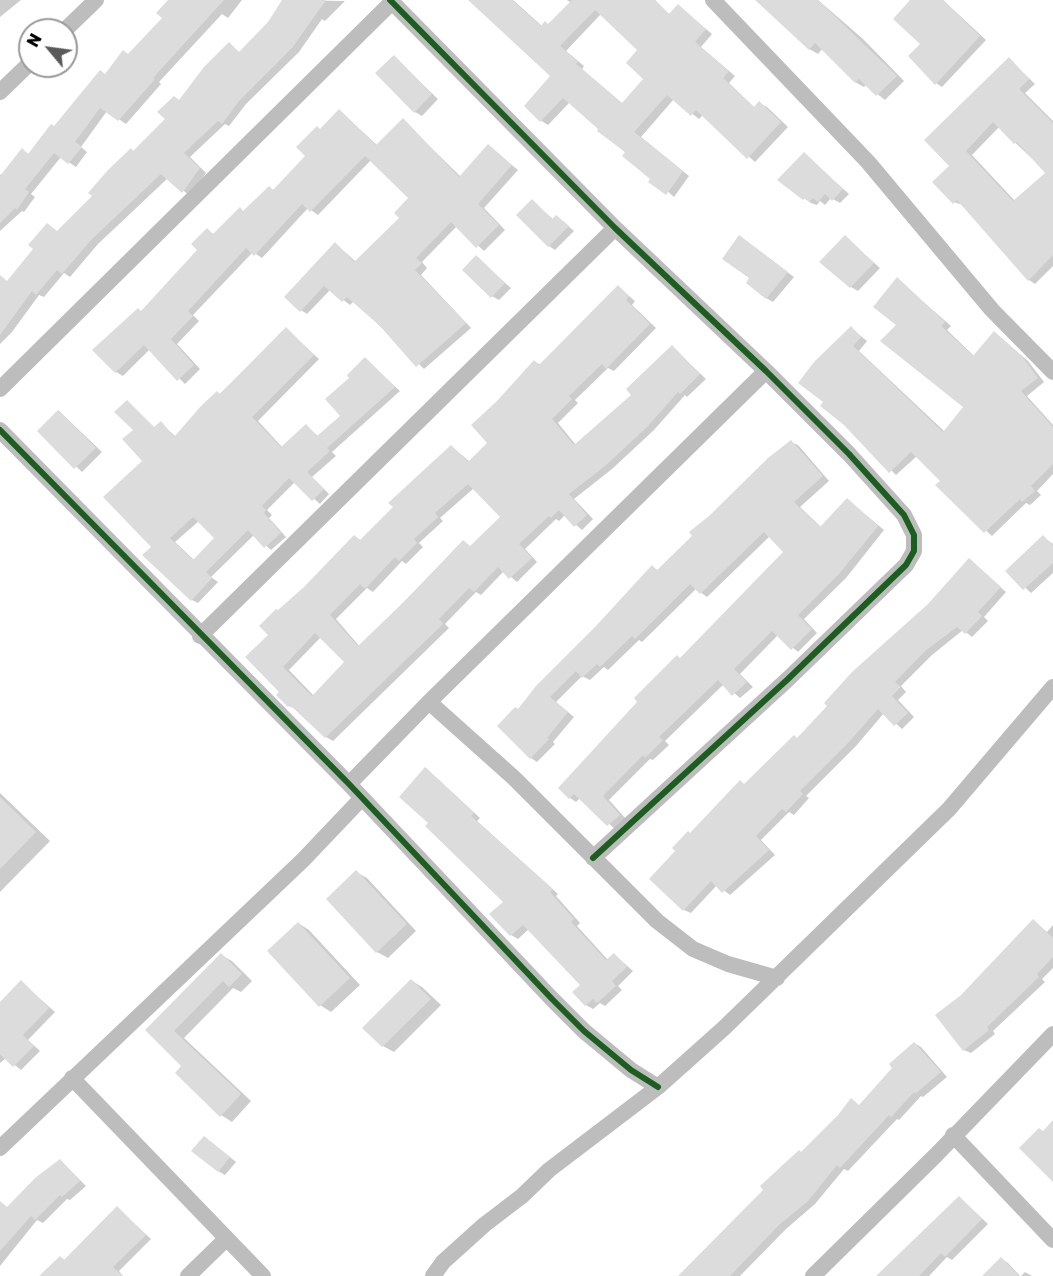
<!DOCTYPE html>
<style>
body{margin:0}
#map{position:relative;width:1053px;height:1276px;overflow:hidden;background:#fff;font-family:"Golos Text",sans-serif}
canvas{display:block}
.north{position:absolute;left:18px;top:18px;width:60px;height:60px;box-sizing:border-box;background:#fff;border:2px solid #999;border-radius:50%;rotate:299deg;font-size:16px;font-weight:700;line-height:24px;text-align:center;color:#000}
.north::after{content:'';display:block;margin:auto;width:21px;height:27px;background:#595959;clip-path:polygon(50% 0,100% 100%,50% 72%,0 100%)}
</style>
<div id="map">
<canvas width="1053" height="1276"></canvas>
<div class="north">N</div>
</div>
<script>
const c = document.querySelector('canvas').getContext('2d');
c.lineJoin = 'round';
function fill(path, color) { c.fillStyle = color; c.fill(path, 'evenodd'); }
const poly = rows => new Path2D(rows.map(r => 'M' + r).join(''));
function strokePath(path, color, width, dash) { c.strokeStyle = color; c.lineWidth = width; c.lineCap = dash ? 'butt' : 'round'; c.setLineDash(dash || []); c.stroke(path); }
const shadow = poly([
 [0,0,21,0,0,17],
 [170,0,242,0,228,18,222,14,159,82,161,84,126,124,107,111,81,147,87,152,76,167,61,157,31,194,35,197,24,212,22,211,0,231,0,174,2,176,22,150,30,155,164,18],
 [285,0,345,1,325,21,322,19,299,52,246,104,229,126,225,124,190,157,206,173,190,196,168,178,98,244,70,277,64,273,44,297,39,295,12,332,0,344,0,280,8,282,35,249,47,225,58,232,167,119,229,44,240,53,269,23],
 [472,0,513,0,542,26,549,26,571,3,567,0,655,0,670,15,678,6,712,34,701,47,735,76,729,83,755,108,759,103,767,107,788,127,755,162,703,115,699,119,674,99,641,137,689,176,674,197,570,102,548,125,540,120,552,76],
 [601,14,639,50,646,79,623,104,582,69,584,66,566,51],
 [757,0,818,0,863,39,904,81,885,100,866,85,864,87,855,82,823,48,818,54,809,49],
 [912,0,943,0,986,40,942,87,936,83],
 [394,57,438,99,422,116,415,112],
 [1009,59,1035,84,1025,93,1053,121,1053,266,1035,284,1029,280,963,205,954,202,951,166],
 [999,127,1047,173,1015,201,972,155],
 [340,111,377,145,403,120,461,177,488,146,518,170,484,208,505,230,484,251,457,226,422,262,427,268,421,275,471,328,424,369,354,301,350,305,330,290,307,314,301,310,336,244,356,262,402,218,410,198,371,160,318,215,308,208,262,258,253,252,193,315,199,321,177,344,200,369,185,384,150,349,123,376,116,372,94,350,142,312,199,250,207,230,215,235,240,209,244,212,269,188,274,190,307,156,321,130],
 [804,154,849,194,840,203,831,198,825,205,820,201,817,205,811,203,779,180],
 [532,201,554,220,557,216,574,231,555,250,549,246],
 [845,237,880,268,858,291,851,287],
 [746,241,794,277,773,302,766,298],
 [476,257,511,288,499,300,492,296],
 [897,279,951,326,947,330,974,356,995,333,1028,361,1044,382,1027,396,1053,425,1053,474,1037,491,1041,495,1030,505,1026,503,992,536,937,485,942,481,917,456,896,475,845,424,851,328,867,341,859,351,945,432,965,407,898,325],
 [618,287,635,301,632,305,656,328,614,371,608,368,575,400,578,403,558,423,576,445,633,395,672,347,706,379,687,397,685,395,654,430,612,469,574,499,593,519,582,530,565,515,559,521,556,519,525,549,537,562,517,582,504,571,481,595,476,592,445,624,449,628,333,741,326,737,296,709,289,706,281,692,270,635,279,612,305,588,354,536,362,541,451,446,470,462,489,443,498,403,535,362,541,365],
 [474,488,503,517,471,547,463,541,360,647,336,619,367,588,373,592,402,561,406,564,423,547,419,543,443,521,440,518],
 [321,637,346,662,314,696,289,670],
 [286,329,319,359,258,421,283,448,306,426,318,436,342,416,352,378,365,359,400,391,332,452,336,456,312,477,329,494,320,504,295,482,267,510,272,515,269,518,286,537,271,550,254,535,211,577,218,582,198,603,192,600,153,547,144,461,127,402,155,428,161,423,176,437],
 [199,521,216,538,194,560,175,542],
 [59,411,102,452,82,472,39,431],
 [791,442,798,445,829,481,800,507,822,528,848,500,884,530,846,578,804,619,817,633,798,652,778,635,740,674,753,687,740,698,724,684,665,741,669,745,653,760,650,759,609,800,626,819,615,829,580,798,576,802,570,798,681,659,786,552,770,536,707,597,696,589,642,642,639,640,608,670,604,667,590,680,582,676,556,702,574,717,553,742,555,744,537,762,531,758,518,710,652,567,659,571,710,517],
 [1043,537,1053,544,1053,573,1031,593,1007,571],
 [969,560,1006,592,984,617,988,621,972,637,963,630,932,655,901,686,906,692,898,700,914,717,902,729,884,713,856,746,806,796,809,798,794,815,789,812,761,840,775,855,730,895,717,885,691,913,684,910,691,835,740,782,745,785,798,739,929,605],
 [426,768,480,818,477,821,558,894,556,896,580,923,577,926,608,960,615,955,633,971,618,986,622,990,605,1006,600,1003,593,1009,586,1005,574,992,582,985,529,929,518,939,511,935,505,902,430,823],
 [0,793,50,841,0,892],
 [356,872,367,878,416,931,388,958,377,952],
 [1033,921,1047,932,1053,925,1053,968,1042,979,1045,982,993,1031,995,1034,971,1053,964,1050,962,996],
 [298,923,309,930,360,985,331,1012,320,1005],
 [221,955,232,961,252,981,241,992,233,988,184,1038,251,1101,232,1122,221,1115,183,1066,147,1030],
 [412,981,422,987,441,1005,394,1052,383,1046],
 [21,982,55,1012,28,1040,40,1051,21,1070,6,1058,0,1063,0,1006],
 [914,1043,921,1047,947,1077,923,1097,921,1096,899,1120,897,1119,848,1171,844,1169,815,1204,786,1229,740,1276,680,1276,839,1116,851,1100,860,1106],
 [211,1142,236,1162,225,1175,218,1171],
 [60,1160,86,1186,70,1200,67,1199,43,1223,37,1220,0,1266,0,1215],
 [959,1197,988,1224,952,1260,947,1257,929,1276,879,1276],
 [117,1208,151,1239,119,1271,123,1276,42,1276,61,1258,65,1260],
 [1002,1259,1008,1263,1020,1276,984,1276],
 [1025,1272,1032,1276,1021,1276]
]);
const building = poly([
 [168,0,224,0,153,78,155,79,118,121,100,108,75,142,82,147,68,164,54,153,25,189,29,192,17,210,15,208,0,223,0,176,22,148,28,154,51,124,54,126,100,70,105,74,123,50,128,54,162,18,156,13],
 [282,0,326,0,292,48,239,101,222,124,218,121,184,153,200,168,182,193,161,174,91,240,62,274,57,270,36,295,32,291,0,335,0,275,7,281,33,249,28,245,47,223,57,231,92,196,88,193,108,170,131,148,133,151,165,119,157,112,174,96,179,100,204,67,229,42,239,52,268,22],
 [468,0,512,0,541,26,545,21,548,24,572,0,654,0,669,14,678,4,706,29,695,42,729,71,723,78,754,107,759,101,781,122,747,159,696,110,691,116,667,95,634,132,683,171,666,195,648,182,650,179,622,156,625,152,597,131,598,129,563,98,540,122,524,106,550,76],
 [595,10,637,50,626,63,643,79,622,103,576,64,578,61,560,46],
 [755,0,818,0,897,76,876,96,859,79,855,83,815,43,809,50],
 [910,0,943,0,980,36,935,85,908,56,920,44,893,19],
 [394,55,432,94,414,113,375,73],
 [1009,57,1029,79,1019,89,1053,123,1053,255,1028,281,957,200,953,204,932,182,949,166,924,140],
 [993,122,1014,144,1017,142,1045,173,1013,201,966,151],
 [339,109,376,145,403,118,459,177,488,144,512,165,478,204,499,225,476,248,451,222,416,258,422,263,415,270,466,323,416,367,380,326,347,297,342,302,324,286,300,312,284,297,335,242,354,262,399,218,394,213,408,198,365,156,310,212,302,204,254,256,246,248,188,311,193,316,171,339,194,365,177,381,144,345,115,373,92,350,138,308,141,311,197,250,191,244,207,228,213,234,240,207,243,211,269,186,273,190,305,156,296,147,317,126,320,129],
 [804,152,843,189,832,201,825,194,818,202,813,198,809,202,805,198,803,200,777,180],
 [532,199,552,219,556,215,569,226,548,247,516,215],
 [739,235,788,272,766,299,746,283,749,278,722,259],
 [845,235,874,263,850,288,819,262],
 [476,255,505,283,491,298,462,270],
 [897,277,945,322,941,326,973,356,994,331,1022,356,1038,378,1021,391,1053,427,1053,464,1031,486,1035,491,1022,502,1020,499,984,533,935,485,940,481,911,452,889,473,844,425,820,406,823,402,798,383,814,362,851,326,861,337,853,346,943,432,963,407,880,341,896,325,873,307],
 [618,285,629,296,626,300,650,324,606,369,602,364,569,396,572,399,552,419,574,445,631,395,626,389,672,345,700,374,680,394,678,392,647,427,605,466,569,494,587,515,574,527,559,510,551,518,549,516,519,544,532,558,509,579,498,567,474,592,469,588,439,619,443,624,325,738,290,705,288,707,276,695,279,692,245,657,268,635,259,626,276,609,278,610,304,587,354,535,360,540,393,507,388,503,451,445,468,462,487,443,471,425,497,401,534,360,539,365],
 [468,484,500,517,470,546,463,540,413,593,359,645,357,645,330,615,360,584,365,589,395,557,399,561,417,543,414,539,438,517,435,513],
 [315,633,344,662,312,696,283,667],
 [286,327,314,355,252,417,281,447,306,424,317,436,340,416,325,399,349,378,347,375,365,357,395,387,327,448,330,451,307,472,324,489,312,501,289,478,262,506,266,510,264,513,281,533,264,548,248,530,206,572,212,578,191,601,142,555,151,547,103,497,142,461,122,439,133,430,114,412,127,400,154,427,161,421,174,437,201,406,217,391,220,394],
 [193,517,214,538,193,560,170,538],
 [58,410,96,448,74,469,37,431],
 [791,440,823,476,794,502,820,527,847,498,878,526,839,574,798,615,812,629,791,650,772,631,734,669,747,682,732,696,718,680,659,737,663,740,645,758,643,755,603,796,620,815,607,826,574,794,569,799,558,788,637,702,634,698,677,655,680,658,783,552,764,532,700,594,690,584,635,639,632,636,600,667,597,664,582,678,576,671,550,697,568,712,547,738,549,739,530,759,497,726,515,707,518,709,536,686,596,626,652,565,657,570,692,536,689,532,709,516,768,458],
 [1043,535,1053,546,1053,563,1023,590,1005,571],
 [969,558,1001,587,978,612,982,616,965,634,957,627,925,651,895,682,901,687,892,696,908,713,894,726,878,709,849,742,800,791,803,794,786,812,782,809,756,836,769,850,722,893,711,881,683,911,649,879,675,851,672,848,688,831,690,833,740,780,744,784,794,735,797,738,827,706,824,703,852,672,928,604],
 [425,767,474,813,471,816,553,889,550,892,574,919,571,922,606,960,614,953,627,967,612,981,616,986,597,1003,593,999,585,1006,572,992,580,985,523,925,510,936,489,914,503,902,425,826,428,823,399,797],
 [0,797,36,832,0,869],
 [356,870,407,924,376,953,326,899],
 [1033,919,1053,938,1053,957,1037,974,1039,977,987,1027,989,1030,963,1051,935,1015,961,995],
 [298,922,350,978,319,1007,267,951],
 [221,953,242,974,229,987,223,981,174,1031,241,1094,220,1117,175,1073,181,1066,145,1030],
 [411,979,431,999,382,1047,362,1028],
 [21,980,49,1008,23,1035,34,1046,13,1067,0,1054,0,1002],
 [914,1042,941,1072,915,1094,914,1092,891,1117,889,1115,840,1168,837,1165,808,1201,779,1225,730,1276,678,1276,763,1190,760,1186,799,1150,801,1152,838,1115,851,1098,859,1105,892,1068,889,1064],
 [1053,1120,1053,1182,1019,1148,1039,1128,1043,1131],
 [204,1136,230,1157,218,1172,191,1151],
 [60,1159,80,1181,62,1197,60,1195,35,1220,31,1216,0,1251,0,1201,7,1207,35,1178],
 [959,1196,982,1219,945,1257,941,1253,919,1276,876,1276],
 [117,1206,146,1235,113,1267,123,1276,39,1276,60,1256,64,1260],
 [1001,1257,1019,1276,982,1276]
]);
const street = poly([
 [390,0,615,228,766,371,849,454,904,515,914,535,914,551,906,565,788,679,593,858],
 [713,0,868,162,992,310,1053,372],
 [65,30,96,0],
 [0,92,30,63],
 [0,389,392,2],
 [0,430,349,784,552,999,584,1031,631,1070,658,1087],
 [200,636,615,228],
 [429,702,514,778,657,921,693,949,728,964,777,978],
 [349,784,429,702,766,371],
 [72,1078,263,1276],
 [953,1135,1053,1240],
 [0,1148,303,860,361,799],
 [188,1276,226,1239],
 [433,1276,443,1262,484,1225,522,1196,549,1170,658,1087,724,1028,949,809,1053,687],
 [813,1276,936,1155,1053,1034]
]);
const cycleway = poly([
 [390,0,615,228,766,371,849,454,904,515,914,535,914,551,906,565,788,679,593,858],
 [0,430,349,784,552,999,584,1031,631,1070,658,1087]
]);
fill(shadow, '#0003');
fill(building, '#dcdcdc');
strokePath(street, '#bdbdbd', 16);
strokePath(cycleway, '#1b5e20', 6);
</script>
